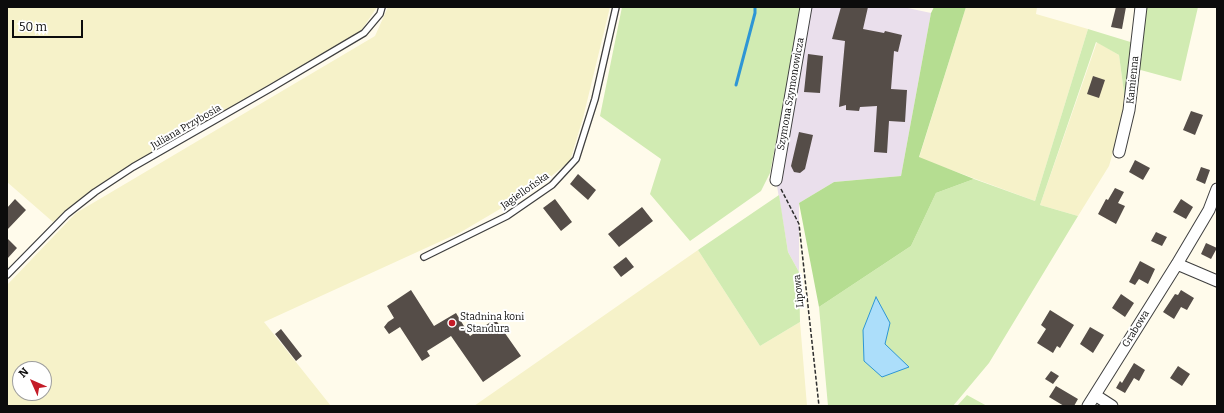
<!DOCTYPE html>
<meta charset="utf-8">
<style>
body{margin:0}
#map{position:relative;width:1224px;height:413px;overflow:hidden;background:#fffbeb;font-family:Bitter,serif}
canvas{display:block}
.frame{position:absolute;inset:0;border:8px solid #0c0c0c;pointer-events:none}
.north{position:absolute;left:12px;top:361px;width:40px;height:40px;box-sizing:border-box;background:#fff;border:1px solid #9e9e9e;border-radius:50%;rotate:315deg;font-size:11px;font-weight:700;line-height:16px;text-align:center;color:#0c0c0c}
.north::after{content:'';display:block;margin:auto;width:14px;height:18px;background:#c41c28;clip-path:polygon(50% 0,100% 100%,50% 72%,0 100%)}
.scale{position:absolute;left:12px;top:20px;width:71px;height:18px;box-sizing:border-box;border:2px solid #0c0c0c;border-top:0;padding-left:5px;font-size:12px;line-height:14px;white-space:nowrap;color:#0c0c0c;-webkit-text-stroke:3px #fff;paint-order:stroke}
</style>
<div id="map">
<canvas width="1224" height="413"></canvas>
<div class="frame"></div>
<div class="north">N</div>
<div class="scale">50 m</div>
</div>
<script>
const c = document.querySelector('canvas').getContext('2d');
c.lineJoin = 'round';
function fill(path, color) { c.fillStyle = color; c.fill(path, 'evenodd'); }
const poly = rows => new Path2D(rows.map(r => 'M' + r).join(''));
function strokePath(path, color, width, dash) { c.strokeStyle = color; c.lineWidth = width; c.lineCap = dash ? 'butt' : 'round'; c.setLineDash(dash || []); c.stroke(path); }
function drawText(font, color, halo, rows, align = 'center') {
  c.font = font + ' Bitter,serif'; c.lineWidth = 4; c.setLineDash([]); c.textBaseline = 'middle'; c.strokeStyle = halo; c.fillStyle = color; for (const [text, x, y, turn = 0] of rows) {
    c.save(); c.translate(x, y); c.rotate((+turn || 0) * Math.PI / 180); c.textAlign = isNaN(turn) ? turn : align; if (halo) c.strokeText(text, 0, 0); c.fillText(text, 0, 0); c.restore();
  }
}
const industrial = poly([
 [806,7,903,7,931,13,901,176,834,182,799,203,799,272,788,252,776,180]
]);
const farmland = poly([
 [7,7,377,7,361,31,117,173,53,222,7,182],
 [388,7,610,7,583,118,570,161,539,186,461,232,264,322,331,406,7,406,7,285,76,213,375,36],
 [20,369,44,369,44,393,20,393],
 [966,7,1037,7,1036,14,1088,29,1035,201,919,158],
 [1097,42,1119,55,1126,108,1109,166,1078,216,1040,205],
 [698,250,760,346,800,322,807,406,474,406]
]);
const green = poly([
 [622,7,802,7,770,173,761,191,690,241,650,194,661,159,600,116],
 [1146,7,1198,7,1181,81,1137,69,1126,108,1119,55,1096,42,1040,205,1078,216,989,363,953,406,828,406,819,307,911,246,936,193,974,179,1035,201,1088,29,1137,44],
 [779,195,788,252,799,272,800,322,760,346,698,250],
 [967,395,987,406,957,406]
]);
const forest = poly([
 [934,7,966,7,919,157,974,179,936,193,911,246,819,307,799,203,834,182,901,176,931,13]
]);
const water = poly([
 [876,297,890,323,885,344,909,367,882,377,864,361,863,330,876,297]
]);
const stream = poly([
 [736,85,755,13,755,7]
]);
const building = poly([
 [841,7,868,7,863,29,884,33,885,31,902,35,898,52,894,51,891,89,907,90,905,122,889,121,887,153,874,152,877,106,860,107,859,111,846,110,846,105,839,107,845,41,832,39],
 [1116,7,1126,7,1122,29,1111,27],
 [808,54,823,56,820,93,804,92],
 [1093,76,1105,80,1099,98,1087,94],
 [1191,111,1203,115,1195,135,1183,130],
 [799,132,813,135,805,169,800,173,794,172,791,166],
 [1135,160,1150,168,1143,180,1129,172],
 [1201,167,1210,170,1205,184,1196,180],
 [578,174,596,190,588,200,570,184],
 [1115,188,1124,192,1118,203,1125,206,1116,224,1098,214,1106,199,1108,200],
 [15,199,26,210,7,230,7,208],
 [555,199,572,222,561,231,543,208],
 [1181,199,1193,207,1186,219,1173,212],
 [642,207,653,221,619,247,608,234],
 [1156,232,1167,237,1162,246,1151,241],
 [7,238,17,248,7,259],
 [1206,243,1217,248,1211,259,1201,254],
 [626,257,634,267,621,277,613,267],
 [1140,261,1155,269,1148,284,1139,279,1135,285,1129,282],
 [411,290,434,326,456,313,470,336,495,319,521,356,483,382,451,336,427,351,430,356,422,361,400,327,389,334,384,327,388,322,394,318,387,306],
 [1181,290,1194,298,1187,310,1181,307,1174,319,1163,312,1175,294,1178,295],
 [1121,294,1134,303,1125,317,1112,308],
 [1050,310,1074,325,1060,348,1057,346,1053,353,1037,343,1046,329,1041,325],
 [1090,327,1104,335,1093,353,1080,344],
 [281,329,302,356,296,361,275,334],
 [1134,363,1145,370,1139,381,1134,378,1125,393,1116,388,1120,381,1122,383],
 [1178,366,1190,374,1182,386,1170,378],
 [1051,371,1059,376,1053,384,1045,379],
 [1056,386,1078,399,1074,406,1064,406,1049,397]
]);
const path = poly([
 [781,189,799,224,819,406]
]);
const service = poly([
 [424,257,507,216,552,185,576,159,595,99,616,7],
 [7,275,67,214,95,192,133,167,271,88,364,33,380,14,382,7]
]);
const minor = poly([
 [1119,152,1129,110,1141,7],
 [776,180,806,7],
 [1177,264,1217,281],
 [1095,395,1112,406],
 [1088,406,1177,264,1209,210,1217,189]
]);
const markers = [
 [452,323,4,"#c41c28"]
];
const streetNames = [
 ["Kamienna",1133,80,-84],
 ["Szymona Szymonowicza",791,94,-80],
 ["Juliana Przybosia",186,127,-30],
 ["Jagiellońska",525,191,-35],
 ["Lipowa",799,291,-96],
 ["Grabowa",1136,329,-58]
];
const poiNames = [
 ["Stadnina koni",460,317],
 ["- Standura",460,329]
];
fill(industrial, '#eadfec');
fill(farmland, '#f6f2c9');
fill(green, '#d1ebb2');
fill(forest, '#b5dd91');
fill(water, '#acdefa');
strokePath(water, '#2e96d5', 1);
strokePath(stream, '#2e96d5', 3);
fill(building, '#554d48');
strokePath(service, '#3f3f3f', 8);
strokePath(minor, '#3f3f3f', 13);
strokePath(path, '#2e2e2e', 1.5, [4, 2]);
strokePath(service, '#fff', 5.5);
strokePath(minor, '#fff', 11);
for (const [x, y, r, color] of markers) { const dot = new Path2D(); dot.arc(x, y, r, 0, 2 * Math.PI); c.fillStyle = color; c.fill(dot); strokePath(dot, '#fff', 1.5); }
drawText('10px', '#0c0c0c', '#fff', streetNames);
drawText('10px', '#0c0c0c', '#fff', poiNames, 'left');
</script>
